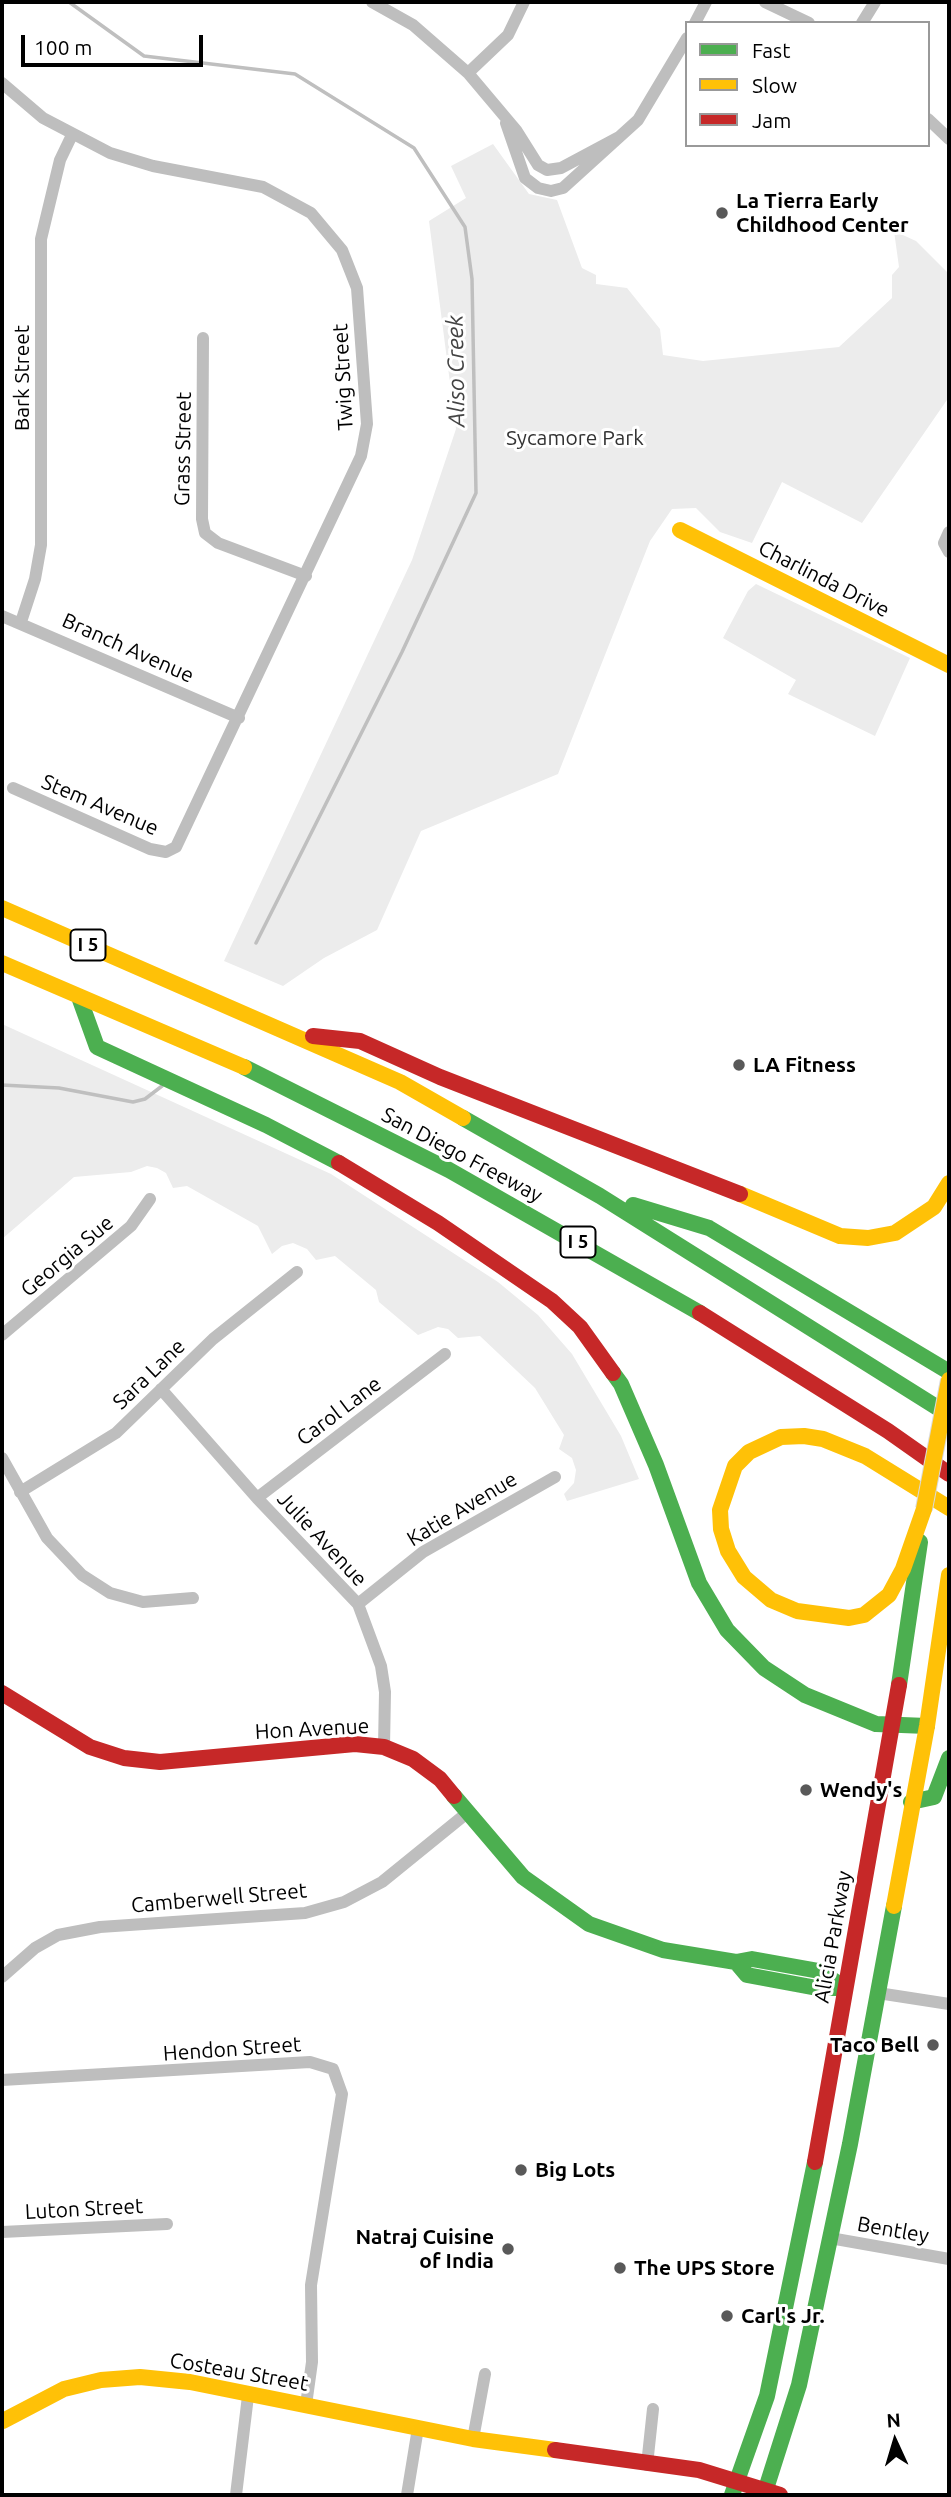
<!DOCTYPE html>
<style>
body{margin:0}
#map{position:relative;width:951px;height:2497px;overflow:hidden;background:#fff;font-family:Ubuntu,sans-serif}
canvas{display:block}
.frame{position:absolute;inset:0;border:4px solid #000;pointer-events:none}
.legend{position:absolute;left:685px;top:21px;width:245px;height:126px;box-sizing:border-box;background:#fff;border:2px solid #999;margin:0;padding:9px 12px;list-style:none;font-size:21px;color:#000}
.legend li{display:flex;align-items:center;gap:14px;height:35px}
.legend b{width:35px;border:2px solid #999}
.north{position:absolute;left:860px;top:2406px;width:70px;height:70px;-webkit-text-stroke:5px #fff;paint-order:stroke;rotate:356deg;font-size:19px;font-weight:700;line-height:28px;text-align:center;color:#000}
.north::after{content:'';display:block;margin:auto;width:24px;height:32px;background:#000;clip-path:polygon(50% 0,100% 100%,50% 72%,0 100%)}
.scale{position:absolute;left:21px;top:35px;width:182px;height:32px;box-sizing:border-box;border:4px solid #000;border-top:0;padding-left:9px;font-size:21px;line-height:24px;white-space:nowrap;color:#000;-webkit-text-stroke:5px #fff;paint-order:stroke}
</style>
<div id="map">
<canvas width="951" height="2497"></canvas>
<div class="frame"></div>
<ul class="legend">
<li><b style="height:9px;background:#4caf50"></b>Fast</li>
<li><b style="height:9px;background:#ffc107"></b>Slow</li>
<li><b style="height:9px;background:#c62828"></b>Jam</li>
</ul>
<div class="north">N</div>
<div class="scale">100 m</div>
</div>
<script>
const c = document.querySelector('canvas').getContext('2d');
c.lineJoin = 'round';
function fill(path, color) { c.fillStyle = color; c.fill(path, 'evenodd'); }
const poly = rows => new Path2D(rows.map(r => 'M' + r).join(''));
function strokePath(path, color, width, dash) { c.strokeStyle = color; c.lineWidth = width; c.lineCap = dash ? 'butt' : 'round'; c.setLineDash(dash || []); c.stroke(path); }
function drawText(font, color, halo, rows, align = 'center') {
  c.font = font + ' Ubuntu,sans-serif'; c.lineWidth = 6; c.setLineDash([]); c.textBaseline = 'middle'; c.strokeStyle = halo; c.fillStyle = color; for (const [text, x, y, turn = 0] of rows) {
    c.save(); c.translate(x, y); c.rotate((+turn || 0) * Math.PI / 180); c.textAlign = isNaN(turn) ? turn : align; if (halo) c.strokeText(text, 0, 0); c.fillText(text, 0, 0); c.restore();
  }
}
const green = poly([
 [493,144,529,194,557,200,582,268,596,275,596,284,627,288,660,329,663,355,703,361,839,347,892,298,892,275,899,267,894,231,916,241,949,274,949,397,862,523,782,482,752,543,720,532,696,508,672,509,650,541,558,774,421,831,377,930,324,958,283,986,224,961,412,560,456,429,429,221,466,198,451,166],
 [756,584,910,658,875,736,788,694,796,680,723,638,748,591],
 [2,1024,331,1174,498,1282,538,1315,572,1354,621,1436,639,1479,567,1501,564,1494,574,1483,576,1470,572,1458,559,1449,564,1435,535,1388,480,1336,458,1338,448,1329,438,1327,418,1335,379,1302,376,1290,335,1256,316,1260,307,1249,293,1243,282,1246,272,1254,258,1226,187,1186,173,1188,166,1173,157,1168,147,1166,131,1172,74,1177,2,1239]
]);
const stream = poly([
 [69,2,144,56,295,74,414,148,465,227,472,279,476,493,402,652,256,943],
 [2,1085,59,1088,133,1102,145,1099,162,1086]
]);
const street = poly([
 [372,2,413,25,468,73,516,130,538,165,547,170,561,168,619,137],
 [765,2,809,23],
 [695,23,706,2],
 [862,23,875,2],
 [468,73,508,35,524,2],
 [2,83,43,118,110,153,153,166,263,187,311,213,342,250,357,288,367,424,361,456,176,847,166,852,150,849,13,788],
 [928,119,949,139],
 [506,123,525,178,538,188,551,191,563,188,638,120,687,38],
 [203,338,202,519,205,533,218,543,306,576],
 [949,532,944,543,949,552],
 [2,616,239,718],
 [21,622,35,579,41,545,41,239,60,160,72,135],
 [2,1335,131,1226,150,1199],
 [161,1389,257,1498,358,1604,381,1666,385,1692,384,1747],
 [2,1458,47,1538,82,1575,110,1593,143,1602,193,1598],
 [20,1492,116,1433,213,1339,297,1272],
 [257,1498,445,1354],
 [358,1604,423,1552,555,1477],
 [2,1977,35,1948,58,1935,100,1927,305,1913,344,1902,382,1882,467,1813],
 [878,1993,949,2004],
 [2,2080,310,2062,333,2069,342,2094,311,2285,312,2362,306,2405],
 [2,2232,167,2224],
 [830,2238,949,2259],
 [473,2439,485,2374],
 [647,2465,653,2409],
 [236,2495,248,2396],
 [407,2495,418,2428]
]);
const fast = poly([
 [79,997,97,1047,266,1125,339,1163],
 [244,1067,449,1170,700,1313],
 [463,1118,600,1196,949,1415],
 [633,1205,709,1228,949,1372],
 [613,1373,621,1384,656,1465,699,1583,727,1630,764,1668,805,1695,876,1724,927,1726],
 [899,1685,920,1542],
 [454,1796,523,1877,589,1924,663,1950,736,1962,752,1959,819,1971,845,1988],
 [911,1802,934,1797,949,1758],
 [736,1962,747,1975,817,1988,845,1988],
 [732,2495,767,2396,815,2162],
 [764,2495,799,2385,850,2144,894,1906]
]);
const slow = poly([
 [680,530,949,665],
 [2,908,400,1082,463,1118],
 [2,963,244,1067],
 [740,1194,840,1236,868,1238,895,1233,934,1207,949,1183],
 [924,1509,903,1569,889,1595,864,1615,849,1618,797,1611,771,1600,744,1577,728,1551,721,1529,720,1510,735,1466,749,1452,781,1437,804,1436,823,1439,865,1456,949,1508],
 [894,1906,927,1726,949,1575],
 [3,2421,64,2389,101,2380,140,2377,190,2382,473,2439,555,2450]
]);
const jam = poly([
 [313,1036,360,1041,440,1077,740,1194],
 [339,1163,438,1223,552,1301,580,1327,613,1373],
 [700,1313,888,1431,949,1474],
 [2,1693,90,1747,124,1758,160,1762,355,1744,384,1747,413,1759,440,1779,454,1796],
 [815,2162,899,1685],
 [555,2450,699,2470,780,2495]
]);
const slowBridge = poly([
 [924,1509,949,1380]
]);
const markers = [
 [722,213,7,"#595959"],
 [739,1065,7,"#595959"],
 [806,1790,7,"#595959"],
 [933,2045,7,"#595959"],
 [521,2170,7,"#595959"],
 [508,2249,7,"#595959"],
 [620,2268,7,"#595959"],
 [727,2316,7,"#595959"]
];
const shields = [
 [88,945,35],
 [578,1242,35]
];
const shieldNames = [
 ["I 5",88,945],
 ["I 5",578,1242]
];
const poiNames = [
 ["La Tierra Early",736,201],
 ["Childhood Center",736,225],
 ["LA Fitness",753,1065],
 ["Wendy's",820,1790],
 ["Taco Bell",919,2045,"right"],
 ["Big Lots",535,2170],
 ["Natraj Cuisine",494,2237,"right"],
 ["of India",494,2261,"right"],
 ["The UPS Store",634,2268],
 ["Carl's Jr.",741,2316]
];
const streetNames = [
 ["Twig Street",343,377,-93],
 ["Bark Street",22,378,-90],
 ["Grass Street",183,449,-89],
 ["Charlinda Drive",824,579,27],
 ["Branch Avenue",128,648,24],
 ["Stem Avenue",100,805,23],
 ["San Diego Freeway",462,1155,28],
 ["Georgia Sue",67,1256,-40],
 ["Sara Lane",149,1374,-44],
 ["Carol Lane",339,1411,-37],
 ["Katie Avenue",462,1509,-31],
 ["Julie Avenue",322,1539,47],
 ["Hon Avenue",312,1729,-3],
 ["Camberwell Street",219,1898,-5],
 ["Alicia Parkway",833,1937,-80],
 ["Hendon Street",232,2049,-4],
 ["Luton Street",84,2209,-3],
 ["Bentley",893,2230,10],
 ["Costeau Street",239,2372,10]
];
const parkNames = [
 ["Sycamore Park",575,438]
];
const waterNames = [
 ["Aliso Creek",456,371,-91]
];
fill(green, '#ececec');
strokePath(stream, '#bfbfbf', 3.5);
strokePath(street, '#bebebe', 12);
strokePath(fast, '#4caf50', 16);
strokePath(slow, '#ffc107', 16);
strokePath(jam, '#c62828', 16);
strokePath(slowBridge, '#dbdbdb', 18, []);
strokePath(slowBridge, '#ffc107', 16);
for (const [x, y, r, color] of markers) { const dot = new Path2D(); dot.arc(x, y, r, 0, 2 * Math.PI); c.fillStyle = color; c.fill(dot); strokePath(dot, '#fff', 2.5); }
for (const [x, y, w] of shields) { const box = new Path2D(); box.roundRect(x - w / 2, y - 15.5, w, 31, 5); c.fillStyle = '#fff'; c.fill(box); strokePath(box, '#000', 2); }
drawText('bold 19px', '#000', null, shieldNames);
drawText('bold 21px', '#000', '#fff', poiNames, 'left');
drawText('21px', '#000', '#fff', streetNames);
drawText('21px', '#333', '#fff', parkNames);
drawText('italic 23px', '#444', '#fff', waterNames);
</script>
